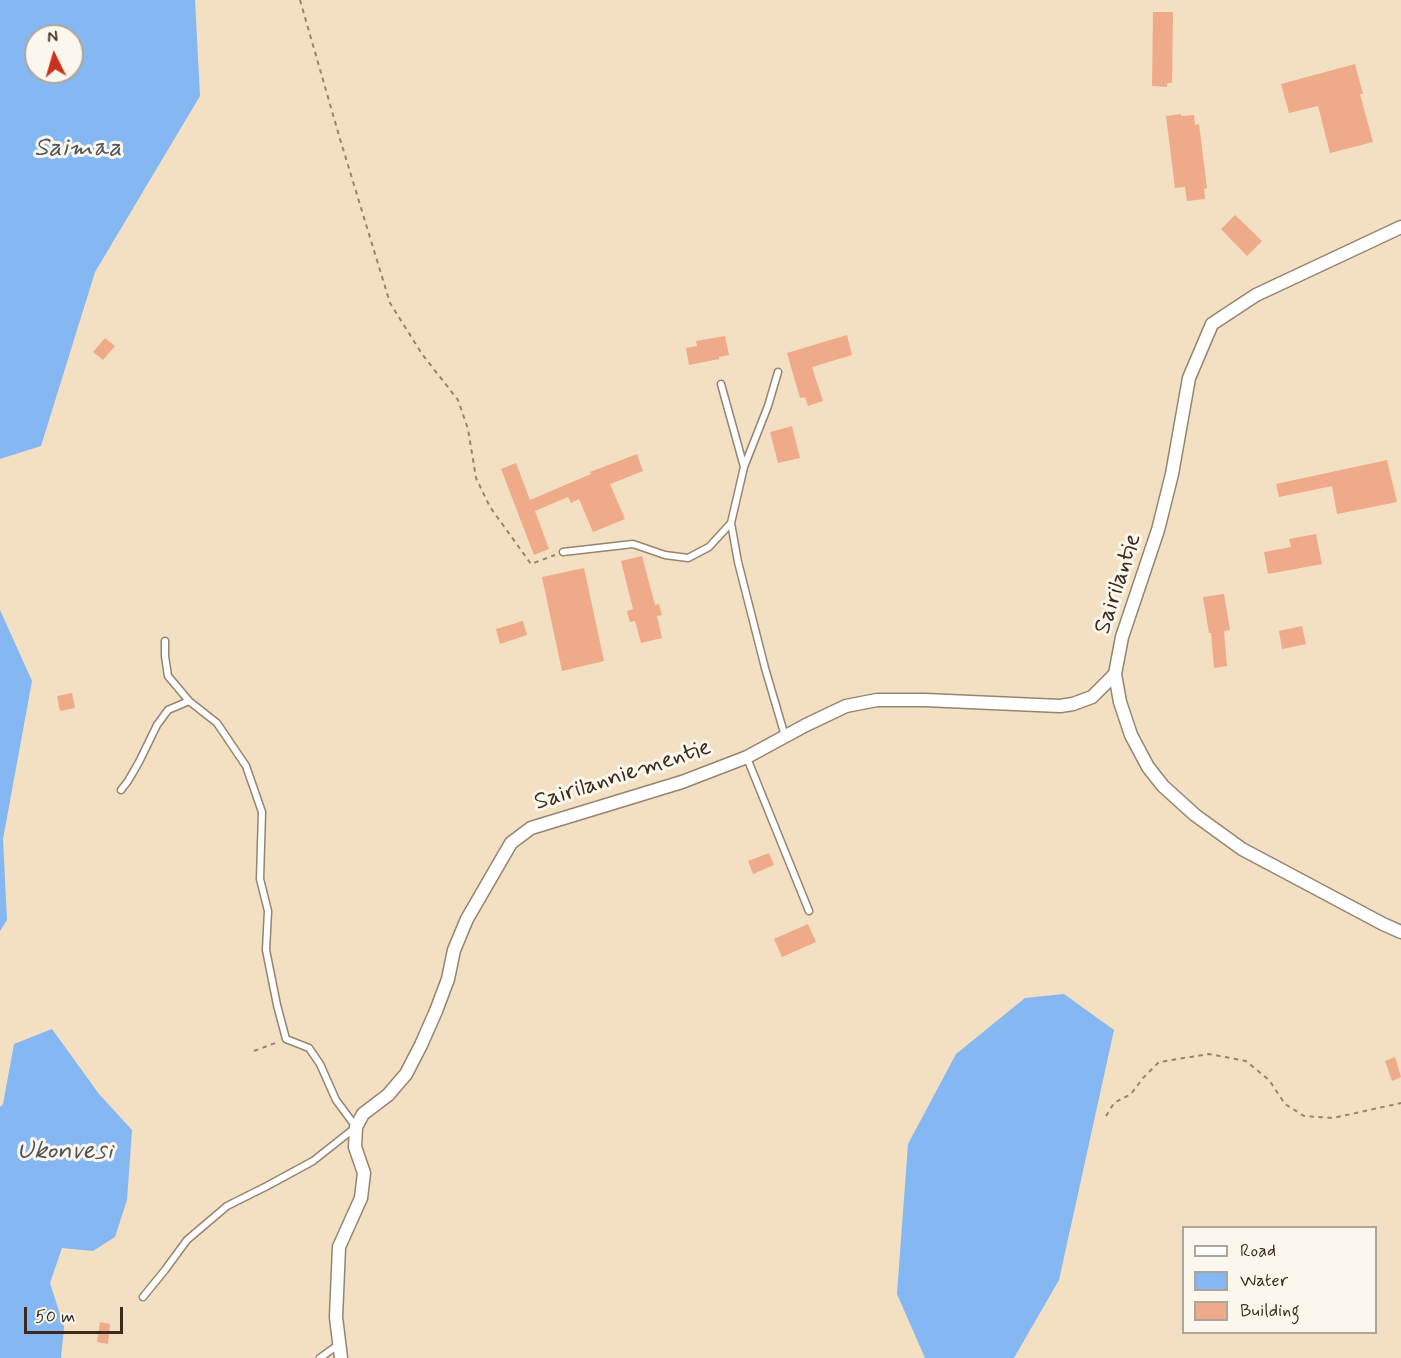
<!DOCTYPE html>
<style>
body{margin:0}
#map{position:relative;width:1401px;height:1358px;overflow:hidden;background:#f3dfc2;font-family:Mynerve,sans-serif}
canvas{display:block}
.legend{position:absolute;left:1182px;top:1226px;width:195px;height:108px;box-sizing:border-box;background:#fbf7ec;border:2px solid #aea59a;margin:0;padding:8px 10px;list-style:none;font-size:18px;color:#3b2a1e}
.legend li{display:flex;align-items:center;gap:12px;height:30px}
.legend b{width:30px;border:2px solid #aea59a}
.north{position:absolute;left:24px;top:24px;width:60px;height:60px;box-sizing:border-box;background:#fbf7ec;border:2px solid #aea59a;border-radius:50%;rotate:355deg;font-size:16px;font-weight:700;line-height:24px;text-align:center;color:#3b2a1e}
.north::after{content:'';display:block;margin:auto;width:21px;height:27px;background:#c8321e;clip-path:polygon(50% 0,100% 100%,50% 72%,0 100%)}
.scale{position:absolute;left:24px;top:1307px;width:99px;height:27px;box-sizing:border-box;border:3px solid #3b2a1e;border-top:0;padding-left:8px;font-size:18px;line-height:21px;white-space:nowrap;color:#3b2a1e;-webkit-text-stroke:4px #fbf7ec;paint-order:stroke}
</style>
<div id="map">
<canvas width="1401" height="1358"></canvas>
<ul class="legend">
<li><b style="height:8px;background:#fff"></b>Road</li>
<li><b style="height:16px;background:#85b7f2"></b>Water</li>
<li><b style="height:16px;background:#efaa8a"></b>Building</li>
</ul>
<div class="north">N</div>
<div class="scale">50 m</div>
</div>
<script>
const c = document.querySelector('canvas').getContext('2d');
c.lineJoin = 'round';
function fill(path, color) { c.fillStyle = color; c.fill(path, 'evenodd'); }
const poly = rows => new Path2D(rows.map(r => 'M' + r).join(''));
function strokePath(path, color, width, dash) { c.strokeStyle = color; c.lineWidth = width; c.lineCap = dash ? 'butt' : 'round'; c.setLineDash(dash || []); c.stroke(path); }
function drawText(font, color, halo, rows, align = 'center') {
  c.font = font + ' Mynerve,sans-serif'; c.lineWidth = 6; c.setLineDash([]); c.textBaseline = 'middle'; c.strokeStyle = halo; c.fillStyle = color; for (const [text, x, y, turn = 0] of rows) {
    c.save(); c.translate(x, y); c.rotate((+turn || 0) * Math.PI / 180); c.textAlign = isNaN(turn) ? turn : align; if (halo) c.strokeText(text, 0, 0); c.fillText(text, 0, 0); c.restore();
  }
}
const water = poly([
 [0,0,195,0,200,96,95,272,41,446,0,459],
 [36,36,72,36,72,72,36,72],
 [0,610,32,681,3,839,7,920,0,931],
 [1064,994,1114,1030,1059,1280,1014,1358,925,1358,897,1294,908,1144,956,1054,1025,998],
 [52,1029,99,1094,132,1130,127,1200,115,1237,93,1251,62,1248,50,1283,64,1327,61,1358,0,1358,0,1107,3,1104,14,1044]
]);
const building = poly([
 [1153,12,1173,12,1172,83,1167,83,1167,87,1152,86],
 [1355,64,1363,94,1360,94,1373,142,1330,153,1318,106,1289,113,1281,84],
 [1181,114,1181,116,1194,115,1195,125,1199,124,1207,188,1204,189,1205,199,1187,201,1185,187,1175,188,1166,116],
 [1235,215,1262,241,1247,256,1221,229],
 [847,335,852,355,812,367,823,401,808,406,805,397,800,398,787,353],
 [725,336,729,355,719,357,719,359,689,365,686,348,697,346,696,341],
 [105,338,115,346,103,360,93,352],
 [792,426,800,458,778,463,770,432],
 [637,454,643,471,610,484,625,519,593,532,579,499,571,503,568,497,535,511,549,549,534,555,501,469,516,463,530,500,591,474,590,472],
 [1387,460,1397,502,1337,514,1332,486,1279,497,1276,484],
 [1316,534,1322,564,1268,574,1264,552,1291,547,1289,539],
 [642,556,655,605,659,604,662,615,657,616,662,638,641,643,635,621,630,622,627,611,633,609,621,561],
 [584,568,604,661,562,671,542,577],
 [1224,594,1230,630,1224,631,1227,666,1214,668,1211,633,1209,633,1203,597],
 [523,621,527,635,500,644,496,629],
 [1302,626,1306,644,1282,649,1279,631],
 [72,693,75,708,60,711,57,696],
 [769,853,774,865,753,874,748,861],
 [808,924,816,942,782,957,774,939],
 [1395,1057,1401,1077,1392,1081,1385,1061],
 [100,1322,110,1324,108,1344,97,1342]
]);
const path = poly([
 [300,0,340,139,390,303,422,354,458,400,468,429,476,478,490,507,531,564,555,555],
 [254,1051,278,1042],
 [1106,1116,1114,1103,1131,1094,1143,1078,1159,1062,1209,1054,1246,1061,1269,1080,1285,1104,1304,1116,1333,1118,1401,1103]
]);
const service = poly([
 [778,372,768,406,744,467,731,523,738,562,765,668,785,736],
 [721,384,744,467],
 [563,552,633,544,665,555,688,558,709,547,731,523],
 [165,641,165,656,168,676,189,701],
 [747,758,809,911],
 [121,790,128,781,139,762,157,725,168,710,189,701,217,723,246,766,262,812,260,879,268,911,266,950,277,1005,286,1039,309,1048,320,1064,336,1100,356,1127,313,1161,267,1186,227,1206,187,1240,165,1270,143,1297],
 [320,1358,338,1345]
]);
const minor = poly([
 [1401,227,1256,295,1212,324,1189,378,1172,474,1158,530,1122,637,1115,674,1120,702,1131,735,1148,767,1163,786,1195,815,1242,849,1383,924,1401,932],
 [341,1358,336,1317,339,1247,361,1198,364,1173,355,1147,356,1127,363,1114,388,1095,406,1074,421,1045,436,1011,448,979,454,950,467,919,511,843,531,828,682,782,747,757,806,725,846,706,877,700,925,700,1060,706,1073,704,1092,697,1115,674]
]);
const streetNames = [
 ["Sairilantie",1119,584,-72],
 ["Sairilanniementie",623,776,-18]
];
const waterNames = [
 ["Saimaa",78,150],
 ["Ukonvesi",65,1153]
];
fill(water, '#85b7f2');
fill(building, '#efaa8a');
strokePath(service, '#978470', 9);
strokePath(minor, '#978470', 15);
strokePath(path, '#978470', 2, [4.5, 4.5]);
strokePath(service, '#fff', 6);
strokePath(minor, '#fff', 12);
drawText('24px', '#3b2a1e', '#fbf7ec', streetNames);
drawText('italic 26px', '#51545e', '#fbf7ec', waterNames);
</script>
